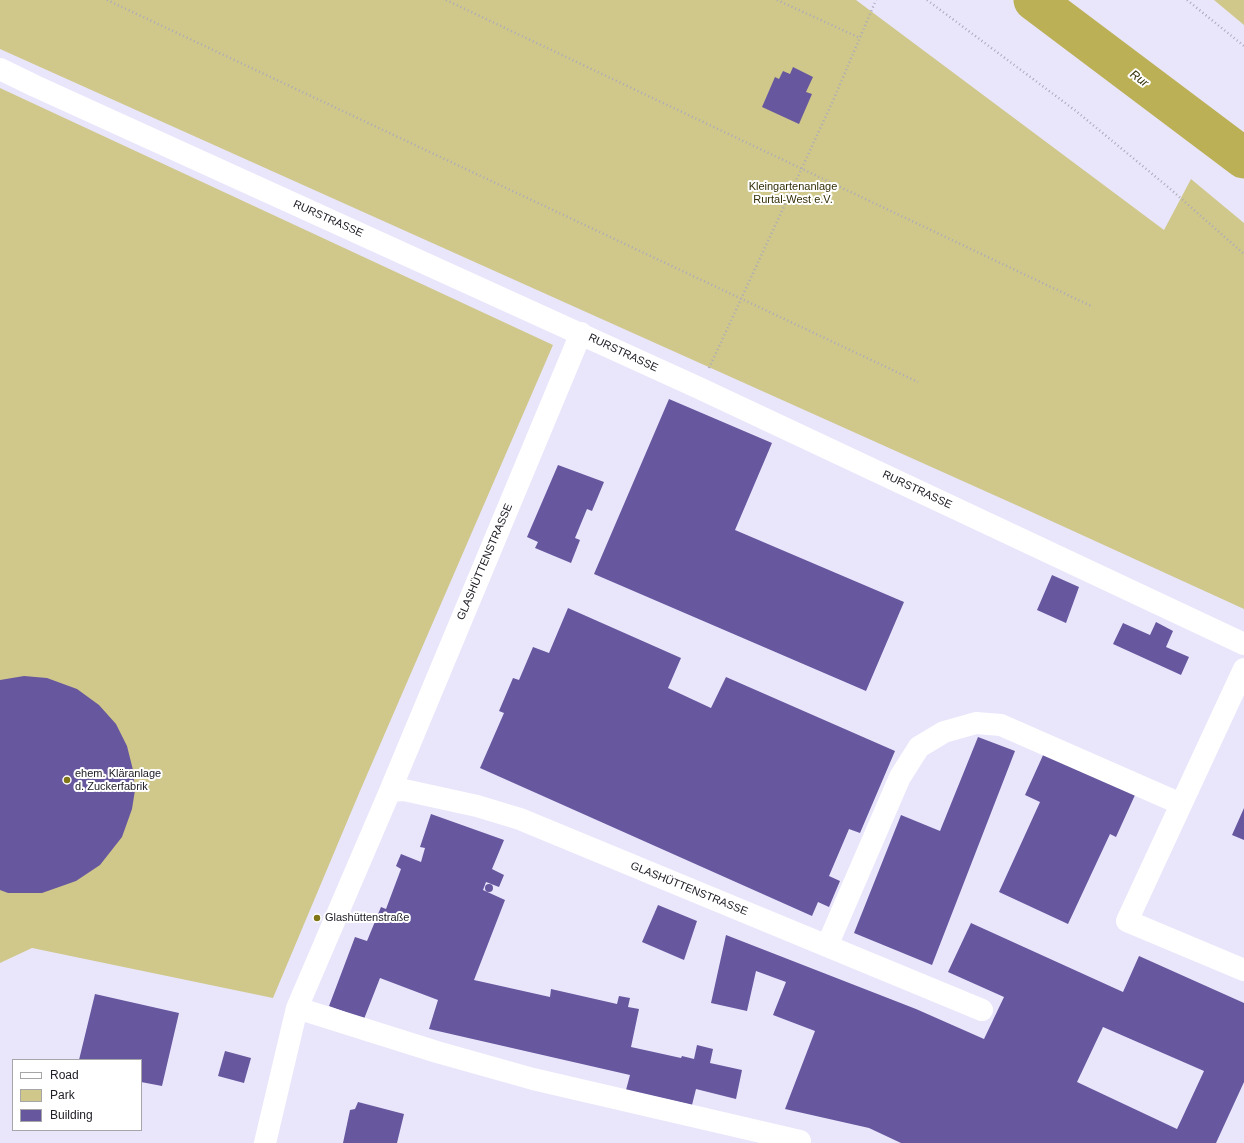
<!DOCTYPE html>
<meta charset="utf-8">
<style>
body{margin:0}
#map{position:relative;width:1244px;height:1143px;overflow:hidden;background:#e9e6fc;font-family:Arial,sans-serif}
canvas{display:block}
.legend{position:absolute;left:12px;top:1059px;width:130px;height:72px;box-sizing:border-box;background:#fff;border:1px solid #a6a6a9;margin:0;padding:5px 7px;list-style:none;font-size:12px;color:#212028}
.legend li{display:flex;align-items:center;gap:8px;height:20px}
.legend b{width:20px;border:1px solid #a6a6a9}
</style>
<div id="map">
<canvas width="1244" height="1143"></canvas>
<ul class="legend">
<li><b style="height:5px;background:#fff"></b>Road</li>
<li><b style="height:11px;background:#d0c88b"></b>Park</li>
<li><b style="height:11px;background:#67579f"></b>Building</li>
</ul>
</div>
<script>
const c = document.querySelector('canvas').getContext('2d');
c.lineJoin = 'round';
function fill(path, color) { c.fillStyle = color; c.fill(path, 'evenodd'); }
const poly = rows => new Path2D(rows.map(r => 'M' + r).join(''));
function strokePath(path, color, width, dash) { c.strokeStyle = color; c.lineWidth = width; c.lineCap = dash ? 'butt' : 'round'; c.setLineDash(dash || []); c.stroke(path); }
function drawText(font, color, halo, rows, align = 'center') {
  c.font = font + ' Arial,sans-serif'; c.lineWidth = 4; c.setLineDash([]); c.textBaseline = 'middle'; c.strokeStyle = halo; c.fillStyle = color; for (const [text, x, y, turn = 0] of rows) {
    c.save(); c.translate(x, y); c.rotate((+turn || 0) * Math.PI / 180); c.textAlign = isNaN(turn) ? turn : align; if (halo) c.strokeText(text, 0, 0); c.fillText(text, 0, 0); c.restore();
  }
}
const green = poly([
 [0,0,856,0,1164,230,1191,179,1244,223,1244,609,1025,509,0,49],
 [1214,0,1244,0,1244,25],
 [0,88,553,345,360,791,273,998,32,948,0,963]
]);
const river = poly([
 [1034,0,1244,158]
]);
const building = poly([
 [793,67,813,77,806,92,812,94,799,124,762,107,775,77,779,79,783,71,790,74],
 [669,399,772,443,735,530,904,602,866,691,594,574],
 [558,465,604,482,592,511,587,509,575,538,580,540,571,563,535,548,538,542,527,537],
 [1052,575,1079,587,1066,623,1037,610],
 [568,608,681,658,668,688,711,708,726,677,895,751,860,833,849,829,829,876,840,881,829,907,818,902,812,916,480,768,504,713,499,711,513,678,519,680,533,647,549,653],
 [1156,622,1173,631,1166,647,1189,657,1181,675,1113,644,1123,623,1150,635],
 [24,676,47,678,77,689,99,705,116,724,127,746,133,770,135,790,132,809,122,837,100,865,76,881,42,893,8,893,0,890,0,680],
 [978,737,1015,751,932,965,854,933,901,815,940,831],
 [1044,753,1135,795,1116,837,1110,834,1068,924,999,892,1040,802,1025,795],
 [1244,808,1244,840,1232,835],
 [431,814,504,840,492,869,504,875,499,887,486,882,483,890,505,900,474,980,550,997,551,989,617,1004,619,996,630,998,628,1007,639,1009,631,1047,681,1058,682,1056,694,1059,697,1045,713,1049,710,1063,742,1070,736,1099,696,1089,692,1105,626,1090,630,1075,429,1029,438,1000,380,978,364,1019,329,1006,355,937,367,941,381,907,386,909,401,869,396,866,401,854,421,862,425,848,420,847],
 '485 888a4 4 0 1 1 8 0a4 4 0 1 1-8 0Z',
 [658,905,697,921,684,960,642,942],
 [971,923,1123,992,1139,956,1244,1003,1244,1082,1216,1143,901,1143,869,1128,785,1109,815,1031,773,1015,786,982,756,971,747,1011,711,1003,726,935,916,1009,984,1039,1004,997,948,972],
 [1103,1027,1204,1071,1177,1129,1077,1082],
 [95,994,179,1013,162,1086,141,1082,141,1060,79,1060],
 [225,1051,251,1058,244,1083,218,1076],
 [358,1102,404,1114,397,1143,343,1143,350,1110,355,1109]
]);
const path = poly([
 [107,0,918,382],
 [446,0,1091,306],
 [777,0,860,38],
 [927,0,1076,111,1168,187,1244,254],
 [1187,0,1244,46],
 [709,368,832,103,876,0]
]);
const minor = poly([
 [0,69,35,86,699,388,1244,644],
 [1244,669,1127,921,1244,970],
 [390,791,404,790,477,806,520,819,982,1010],
 [827,946,900,777,919,747,944,732,976,723,1001,725,1181,804],
 [297,1008,437,1052,533,1079,800,1141],
 [265,1143,297,1008,390,791,581,333]
]);
const markers = [
 [67,780,4,"#807517"],
 [317,918,4,"#807517"]
];
const parkNames = [
 ["Kleingartenanlage",793,187],
 ["Rurtal-West e.V.",793,200]
];
const streetNames = [
 ["RURSTRASSE",328,219,24],
 ["RURSTRASSE",623,353,25],
 ["RURSTRASSE",917,490,25],
 ["GLASHÜTTENSTRASSE",485,562,-67],
 ["GLASHÜTTENSTRASSE",689,889,22]
];
const poiNames = [
 ["ehem. Kläranlage",75,774],
 ["d. Zuckerfabrik",75,787],
 ["Glashüttenstraße",325,918]
];
const waterNames = [
 ["Rur",1139,79,37]
];
fill(green, '#d0c88b');
strokePath(river, '#bcb057', 41);
fill(building, '#67579f');
strokePath(path, '#aba9ba', 2.5, [1, 3]);
strokePath(minor, '#fff', 22);
for (const [x, y, r, color] of markers) { const dot = new Path2D(); dot.arc(x, y, r, 0, 2 * Math.PI); c.fillStyle = color; c.fill(dot); strokePath(dot, '#fff', 1.5); }
drawText('11px', '#342f07', '#fff', parkNames);
drawText('11px', '#212028', '#fff', streetNames);
drawText('11px', '#212028', '#fff', poiNames, 'left');
drawText('italic 12px', '#38330b', '#fff', waterNames);
</script>
